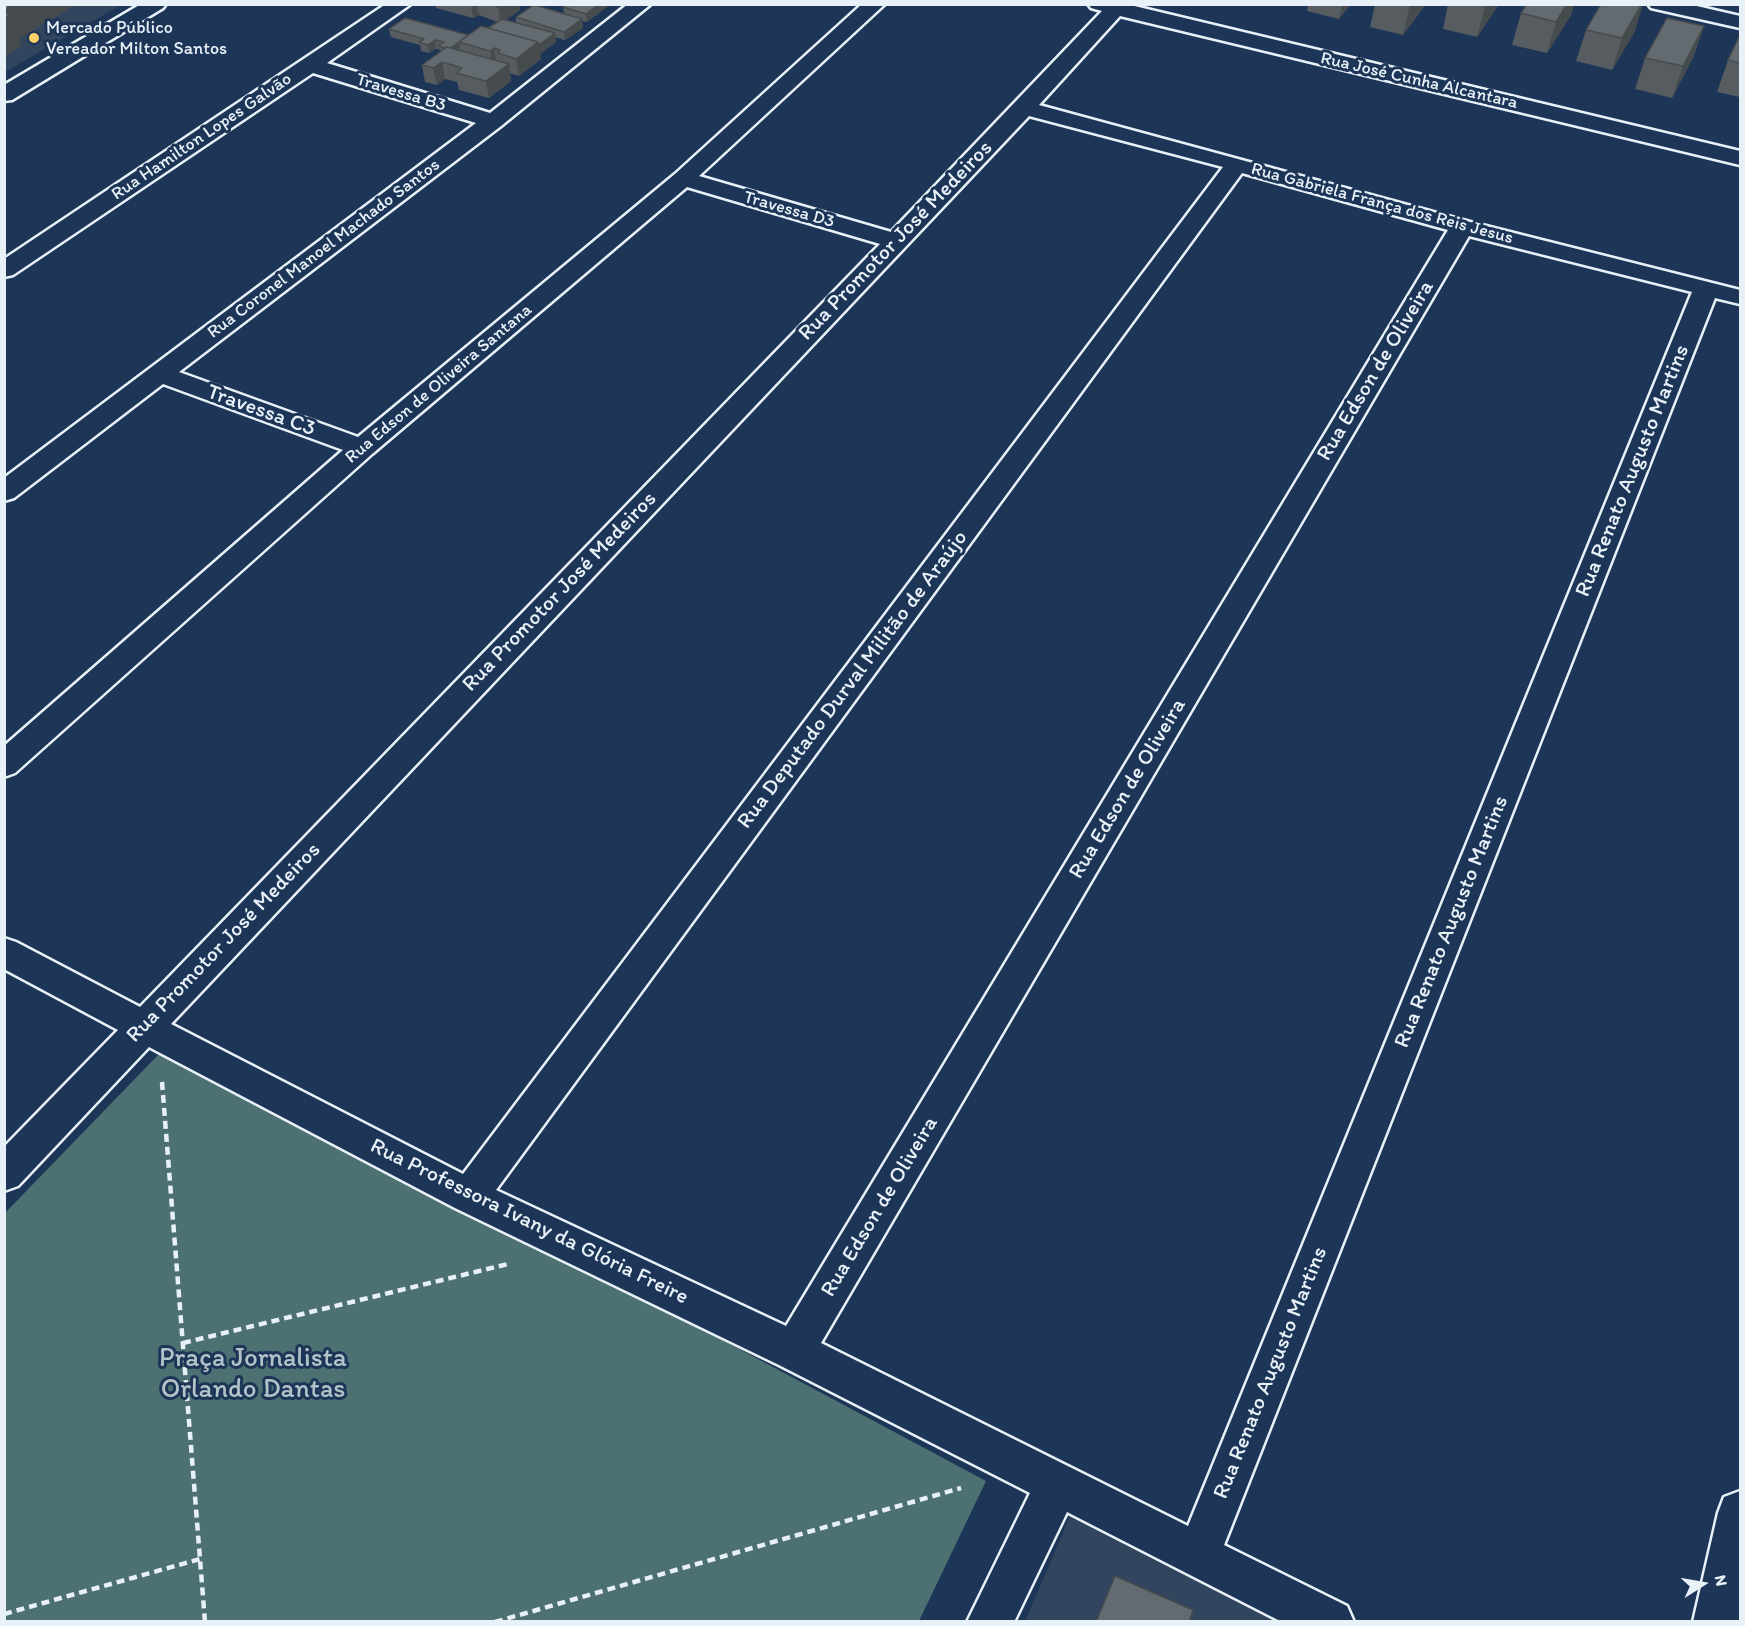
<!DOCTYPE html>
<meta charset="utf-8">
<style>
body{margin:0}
#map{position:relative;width:1745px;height:1626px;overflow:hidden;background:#1d3557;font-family:Itim,sans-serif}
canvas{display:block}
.frame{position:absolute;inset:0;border:6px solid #e8f1f8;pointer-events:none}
.north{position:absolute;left:1673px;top:1554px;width:60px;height:60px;-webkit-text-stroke:4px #1d3557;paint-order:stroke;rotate:79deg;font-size:16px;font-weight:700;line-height:24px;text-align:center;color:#e8f1f8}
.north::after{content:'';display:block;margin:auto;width:21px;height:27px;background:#e8f1f8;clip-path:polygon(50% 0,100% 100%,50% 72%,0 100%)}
</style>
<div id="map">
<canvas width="1745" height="1626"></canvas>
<div class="frame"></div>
<div class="north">N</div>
</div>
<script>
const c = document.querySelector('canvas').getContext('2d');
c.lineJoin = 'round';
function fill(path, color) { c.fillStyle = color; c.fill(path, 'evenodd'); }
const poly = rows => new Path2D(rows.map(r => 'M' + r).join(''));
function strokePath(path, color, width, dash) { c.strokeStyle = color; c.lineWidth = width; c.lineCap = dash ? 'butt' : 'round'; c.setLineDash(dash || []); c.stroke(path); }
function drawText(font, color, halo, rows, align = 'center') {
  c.font = font + ' Itim,sans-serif'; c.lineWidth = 6; c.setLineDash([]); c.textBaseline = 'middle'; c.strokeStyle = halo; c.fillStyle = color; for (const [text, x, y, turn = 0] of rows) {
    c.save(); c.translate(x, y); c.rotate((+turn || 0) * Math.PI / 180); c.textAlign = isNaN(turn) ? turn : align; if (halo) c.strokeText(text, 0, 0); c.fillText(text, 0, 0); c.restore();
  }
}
const built = poly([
 [5,4,121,5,5,72],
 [1075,1504,1293,1622,1025,1622]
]);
const green = poly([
 [160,1053,543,1244,986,1481,919,1621,5,1621,4,1214]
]);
const path = poly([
 [162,1082,205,1622],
 [183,1343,508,1264],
 [4,1614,200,1559],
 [495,1622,961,1488]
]);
const minor = poly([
 [141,4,166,4,163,8,12,100,4,101,4,85,141,4],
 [386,4,411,4,327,63,490,113,628,4,651,4,501,126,179,372,358,437,675,174,862,4,885,4,699,176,891,232,1102,11,1091,8,1088,4,1126,4,1740,151,1740,165,1120,16,1039,105,1470,222,1740,290,1740,304,1715,298,1224,1545,1347,1606,1354,1622,1282,1622,1067,1512,1014,1622,967,1622,1030,1493,779,1365,455,1208,149,1047,18,1186,4,1191,4,1147,118,1030,4,969,4,938,16,942,140,1007,880,244,687,187,372,454,15,773,4,777,4,746,343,450,163,384,14,498,4,501,4,478,476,123,313,73,13,275,4,277,4,259,386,4],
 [1029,116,1223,167,463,1174,171,1024,1029,116],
 [1242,173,1448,230,786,1326,496,1190,1242,173],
 [1469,236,1692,292,1188,1526,821,1343,1469,236],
 [1740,1491,1739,1622,1693,1622,1718,1513,1724,1497,1740,1491]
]);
const secondary = poly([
 [1648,4,1688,4,1740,16,1740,28,1651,8,1648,4]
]);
const wall = poly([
 [435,4,519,4,520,10,506,20,516,23,516,17,564,14,563,7,564,6,557,4,608,4,608,6,587,22,582,21,583,28,565,40,555,37,556,42,540,54,541,59,519,76,510,73,511,81,489,98,459,90,457,82,445,79,437,85,425,82,422,65,440,52,439,49,436,49,429,53,421,51,420,45,391,37,389,29,468,35,488,28,497,22,479,15,473,18,436,8],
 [1308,4,1351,4,1339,19,1307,11],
 [1375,4,1426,4,1403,35,1370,27],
 [1448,4,1499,4,1477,37,1443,29],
 [1527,4,1574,4,1571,15,1547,53,1512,45,1521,13],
 [1704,26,1693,58,1672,98,1635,89,1645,58],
 [1586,30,1635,31,1612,70,1576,61],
 [1740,35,1740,97,1717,92,1728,60]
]);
const shadedWall = poly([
 [13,4,76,4,19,39,22,46,4,57,4,10],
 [471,4,477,4,479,15,473,18],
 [502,4,519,4,520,10,501,24,498,7],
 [599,4,608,4,608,6,587,22,586,14],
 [1342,4,1351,4,1339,19],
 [1410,4,1426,4,1403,35],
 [1486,4,1499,4,1477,37,1485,6],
 [1567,4,1574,4,1571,15,1547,53,1556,22],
 [1642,4,1643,4,1635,31,1612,70,1622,38],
 [582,19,583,28,565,40,564,32],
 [1704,26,1693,58,1672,98,1683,66],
 [555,33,556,42,540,54,541,59,519,76,516,59,538,42],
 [435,40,436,49,429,53,428,45],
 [459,42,460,50,448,49],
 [494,48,497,65,493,68,490,51],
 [442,62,445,79,437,85,433,68],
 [509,64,511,81,489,98,486,81]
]);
const building = poly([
 [4,4,13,4,4,10,4,4],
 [492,4,502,4,498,7,492,4],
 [567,4,599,4,586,14,563,7,567,4],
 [1527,4,1567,4,1556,22,1521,13,1527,4],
 [1601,4,1642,4,1622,38,1586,30,1601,4],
 [534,5,582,19,564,32,516,17,534,5],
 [4,13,11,15,4,18,4,13],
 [405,18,468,35,451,48,447,47,445,48,438,46,444,42,435,40,428,45,419,42,424,39,389,29,405,18],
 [1667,18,1704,26,1683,66,1645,58,1667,18],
 [502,19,555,33,539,45,538,42,488,28,502,19],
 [481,26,538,42,516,59,498,53,500,50,494,48,490,51,459,42,481,26],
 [1740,35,1740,63,1728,60,1740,35],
 [447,47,509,64,486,81,456,73,462,68,442,62,433,68,422,65,447,47],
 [1115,1576,1193,1610,1189,1622,1096,1622,1115,1576]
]);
const markers = [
 [34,38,6,"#ffd166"]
];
const farPoinames = [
 ["Mercado Público",46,28],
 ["Vereador Milton Santos",46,49]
];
const farStreetnames = [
 ["Rua José Cunha Alcantara",1419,81,13],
 ["Travessa B3",401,93,17],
 ["Rua Hamilton Lopes Galvão",202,137,-34],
 ["Rua Gabriela França dos Reis Jesus",1382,204,15],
 ["Travessa D3",789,210,16],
 ["Rua Coronel Manoel Machado Santos",324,249,-37],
 ["Rua Edson de Oliveira Santana",439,384,-40]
];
const streetNames = [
 ["Rua Promotor José Medeiros",896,241,-46],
 ["Rua Edson de Oliveira",1376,371,-59],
 ["Travessa C3",261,411,20],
 ["Rua Renato Augusto Martins",1633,471,-68],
 ["Rua Promotor José Medeiros",560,592,-46],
 ["Rua Deputado Durval Militão de Araújo",853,680,-53],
 ["Rua Edson de Oliveira",1128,789,-59],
 ["Rua Renato Augusto Martins",1452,922,-68],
 ["Rua Promotor José Medeiros",224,943,-46],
 ["Rua Edson de Oliveira",880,1207,-59],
 ["Rua Professora Ivany da Glória Freire",529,1222,26],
 ["Rua Renato Augusto Martins",1271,1373,-68]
];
const nearParknames = [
 ["Praça Jornalista",253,1359],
 ["Orlando Dantas",253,1390]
];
fill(built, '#32455e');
fill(green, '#4d7173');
strokePath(minor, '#e8f1f8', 5);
strokePath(secondary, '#e8f1f8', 5);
strokePath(path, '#e8f1f8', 4.5, [8, 5]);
fill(minor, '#1d3557');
fill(secondary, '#1d3557');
fill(wall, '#565c60');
fill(shadedWall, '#464b4e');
fill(building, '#646b70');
strokePath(building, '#464b4e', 1.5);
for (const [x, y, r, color] of markers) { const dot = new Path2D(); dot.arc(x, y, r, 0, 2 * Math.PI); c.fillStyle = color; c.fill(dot); strokePath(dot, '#1d3557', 2); }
drawText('18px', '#e8f1f8', '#1d3557', farPoinames, 'left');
drawText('18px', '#e8f1f8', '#1d3557', farStreetnames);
drawText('22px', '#e8f1f8', '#1d3557', streetNames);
drawText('27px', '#b2c4c9', '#1d3557', nearParknames);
</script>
